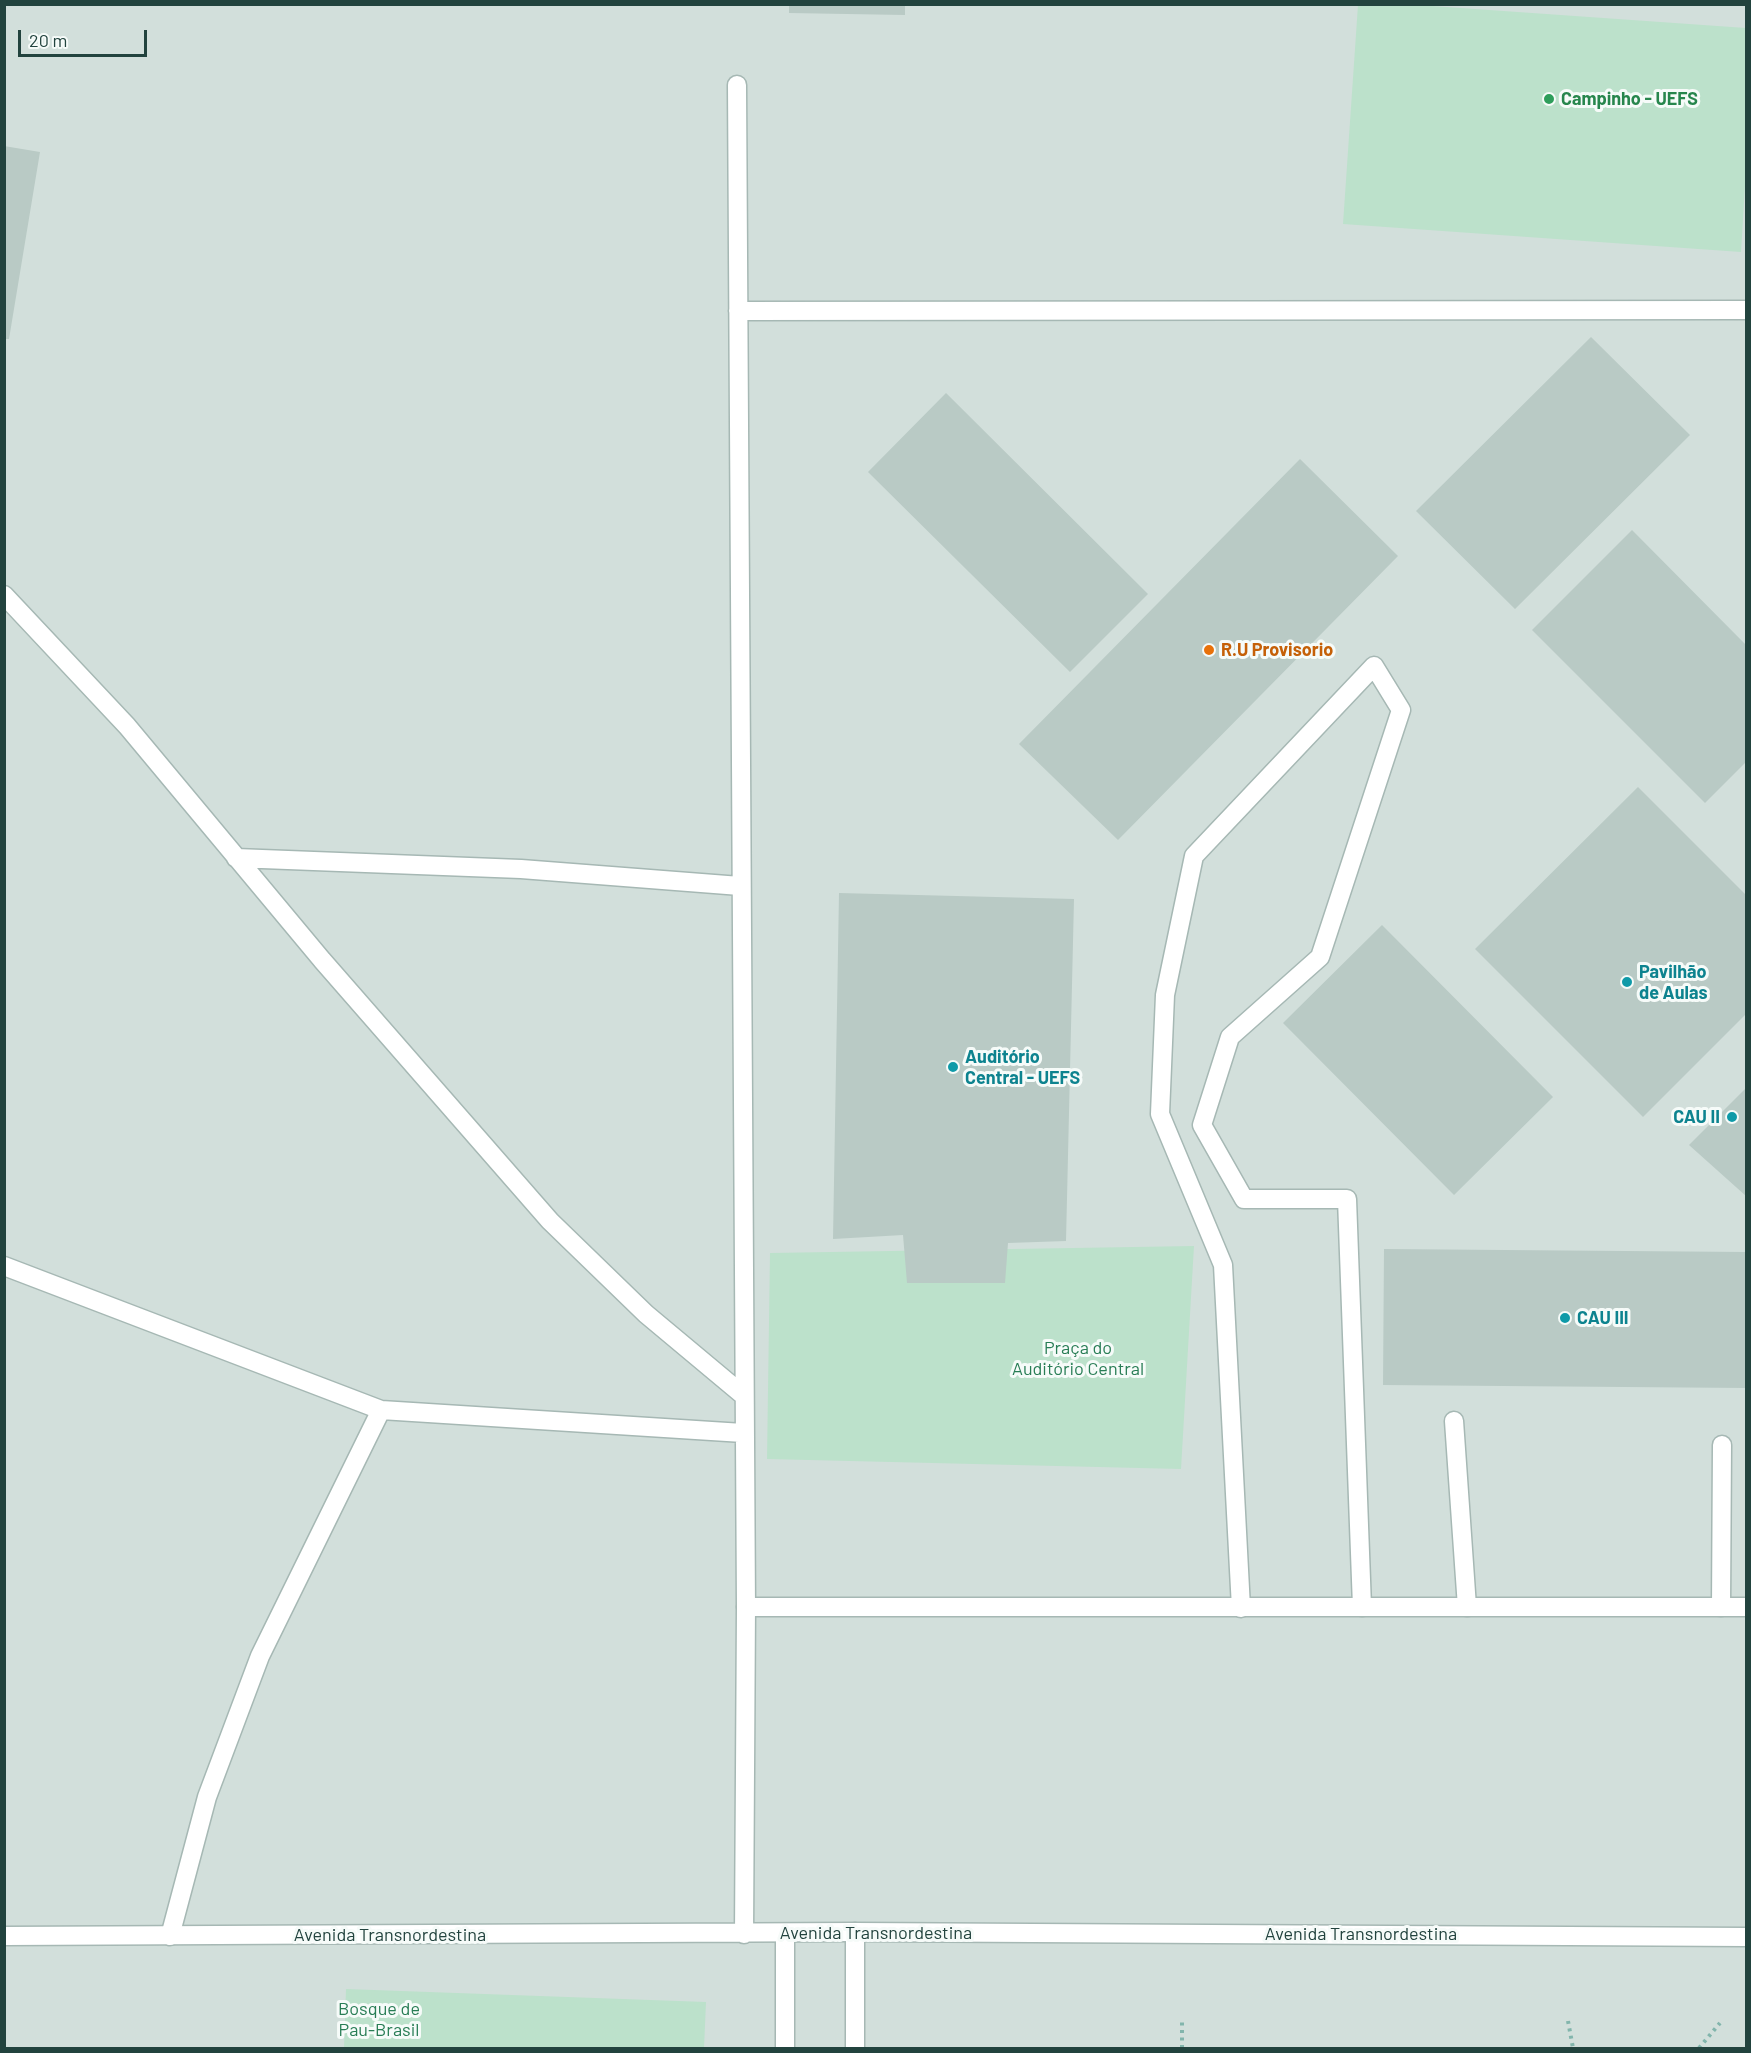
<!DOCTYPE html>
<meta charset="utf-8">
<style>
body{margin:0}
#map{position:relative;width:1751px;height:2053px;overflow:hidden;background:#e4efec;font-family:Barlow,sans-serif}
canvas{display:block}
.frame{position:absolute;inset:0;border:6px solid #22433e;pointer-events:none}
.scale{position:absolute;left:18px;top:30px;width:129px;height:27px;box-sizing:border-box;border:3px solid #22433e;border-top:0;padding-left:8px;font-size:18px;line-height:21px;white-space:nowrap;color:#22433e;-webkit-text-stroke:4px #f6fbf9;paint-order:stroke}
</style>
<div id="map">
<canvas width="1751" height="2053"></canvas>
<div class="frame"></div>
<div class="scale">20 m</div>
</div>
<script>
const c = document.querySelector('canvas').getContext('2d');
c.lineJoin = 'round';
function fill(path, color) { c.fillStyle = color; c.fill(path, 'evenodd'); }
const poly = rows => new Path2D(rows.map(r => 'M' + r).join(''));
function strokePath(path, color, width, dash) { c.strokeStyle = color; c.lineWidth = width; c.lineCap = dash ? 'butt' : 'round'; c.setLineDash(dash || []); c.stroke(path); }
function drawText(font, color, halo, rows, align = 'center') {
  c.font = font + ' Barlow,sans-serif'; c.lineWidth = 6; c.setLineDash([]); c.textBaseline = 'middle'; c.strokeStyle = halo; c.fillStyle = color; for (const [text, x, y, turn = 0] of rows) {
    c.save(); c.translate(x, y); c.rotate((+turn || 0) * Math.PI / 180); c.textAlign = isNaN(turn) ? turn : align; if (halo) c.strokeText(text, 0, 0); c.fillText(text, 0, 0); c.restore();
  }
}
const built = poly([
 [5,5,1746,5,1746,2048,5,2048]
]);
const green = poly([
 [1358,5,1418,5,1746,28,1746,170,1741,252,1343,224],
 [1194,1246,1181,1469,767,1459,770,1253],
 [346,1989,706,2002,704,2048,344,2048]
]);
const building = poly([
 [789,4,905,4,905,15,789,13],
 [4,146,40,152,9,339,4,339],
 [1591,337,1690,435,1515,609,1416,511],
 [946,393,1148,594,1070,672,868,472],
 [1300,459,1398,556,1118,840,1019,744],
 [1632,530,1746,645,1746,762,1705,803,1532,630],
 [1638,787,1746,895,1746,1014,1643,1117,1475,949],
 [839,893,1074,899,1066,1241,1008,1243,1005,1283,907,1283,903,1235,833,1239],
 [1382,925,1553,1097,1454,1195,1283,1023],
 [1746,1088,1746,1196,1689,1145],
 [1384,1249,1746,1252,1746,1388,1383,1385]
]);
const path = poly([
 [1568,2021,1573,2048],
 [1182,2048,1182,2018],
 [1699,2048,1720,2023]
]);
const service = poly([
 [737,85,746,1607],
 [738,311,1746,310],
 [4,595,127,726,322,960,550,1221,646,1314,743,1395],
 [236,858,521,869,740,886],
 [4,1266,381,1410,743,1433],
 [1454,1421,1467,1607],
 [1721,1607,1722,1445],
 [1241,1608,1223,1265,1160,1114,1165,995,1194,856,1374,666,1401,710,1320,957,1230,1037,1202,1125,1244,1199,1347,1199,1362,1607],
 [855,1932,855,2048],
 [170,1936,207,1797,260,1656,381,1410],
 [785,2048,785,1933]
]);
const tertiary = poly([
 [744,1934,746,1607,1746,1607],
 [4,1936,855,1932,1746,1937]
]);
const markers = [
 [1549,99,6,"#2e9e5b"],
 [1209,650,6,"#e8710a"],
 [1627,982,6,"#0f9aa8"],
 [953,1067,6,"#0f9aa8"],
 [1732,1117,6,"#0f9aa8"],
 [1565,1318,6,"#0f9aa8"]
];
const leisureNames = [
 ["Campinho - UEFS",1561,99]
];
const foodNames = [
 ["R.U Provisorio",1221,650]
];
const cultureNames = [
 ["Pavilhão",1639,972],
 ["de Aulas",1639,993],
 ["Auditório",965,1057],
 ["Central - UEFS",965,1078],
 ["CAU II",1720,1117,"right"],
 ["CAU III",1577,1318]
];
const parkNames = [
 ["Praça do",1078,1348],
 ["Auditório Central",1078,1369],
 ["Bosque de",379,2009],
 ["Pau-Brasil",379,2030]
];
const streetNames = [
 ["Avenida Transnordestina",876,1933],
 ["Avenida Transnordestina",1361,1934],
 ["Avenida Transnordestina",390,1935]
];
fill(built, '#d2dfdb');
fill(green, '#bce1cb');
fill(building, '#b9cac5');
strokePath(service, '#a6b8b4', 21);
strokePath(tertiary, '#a6b8b4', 21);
strokePath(path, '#82b5ac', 4, [3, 4.5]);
strokePath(service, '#fff', 18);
strokePath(tertiary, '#fff', 18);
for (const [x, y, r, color] of markers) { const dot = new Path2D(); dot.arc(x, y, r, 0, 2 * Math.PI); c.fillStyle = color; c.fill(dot); strokePath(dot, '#f6fbf9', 2); }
drawText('bold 18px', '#27864d', '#f6fbf9', leisureNames, 'left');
drawText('bold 18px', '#c56008', '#f6fbf9', foodNames, 'left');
drawText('bold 18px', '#0d838f', '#f6fbf9', cultureNames, 'left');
drawText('18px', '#287d55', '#f6fbf9', parkNames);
drawText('18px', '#22433e', '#f6fbf9', streetNames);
</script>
